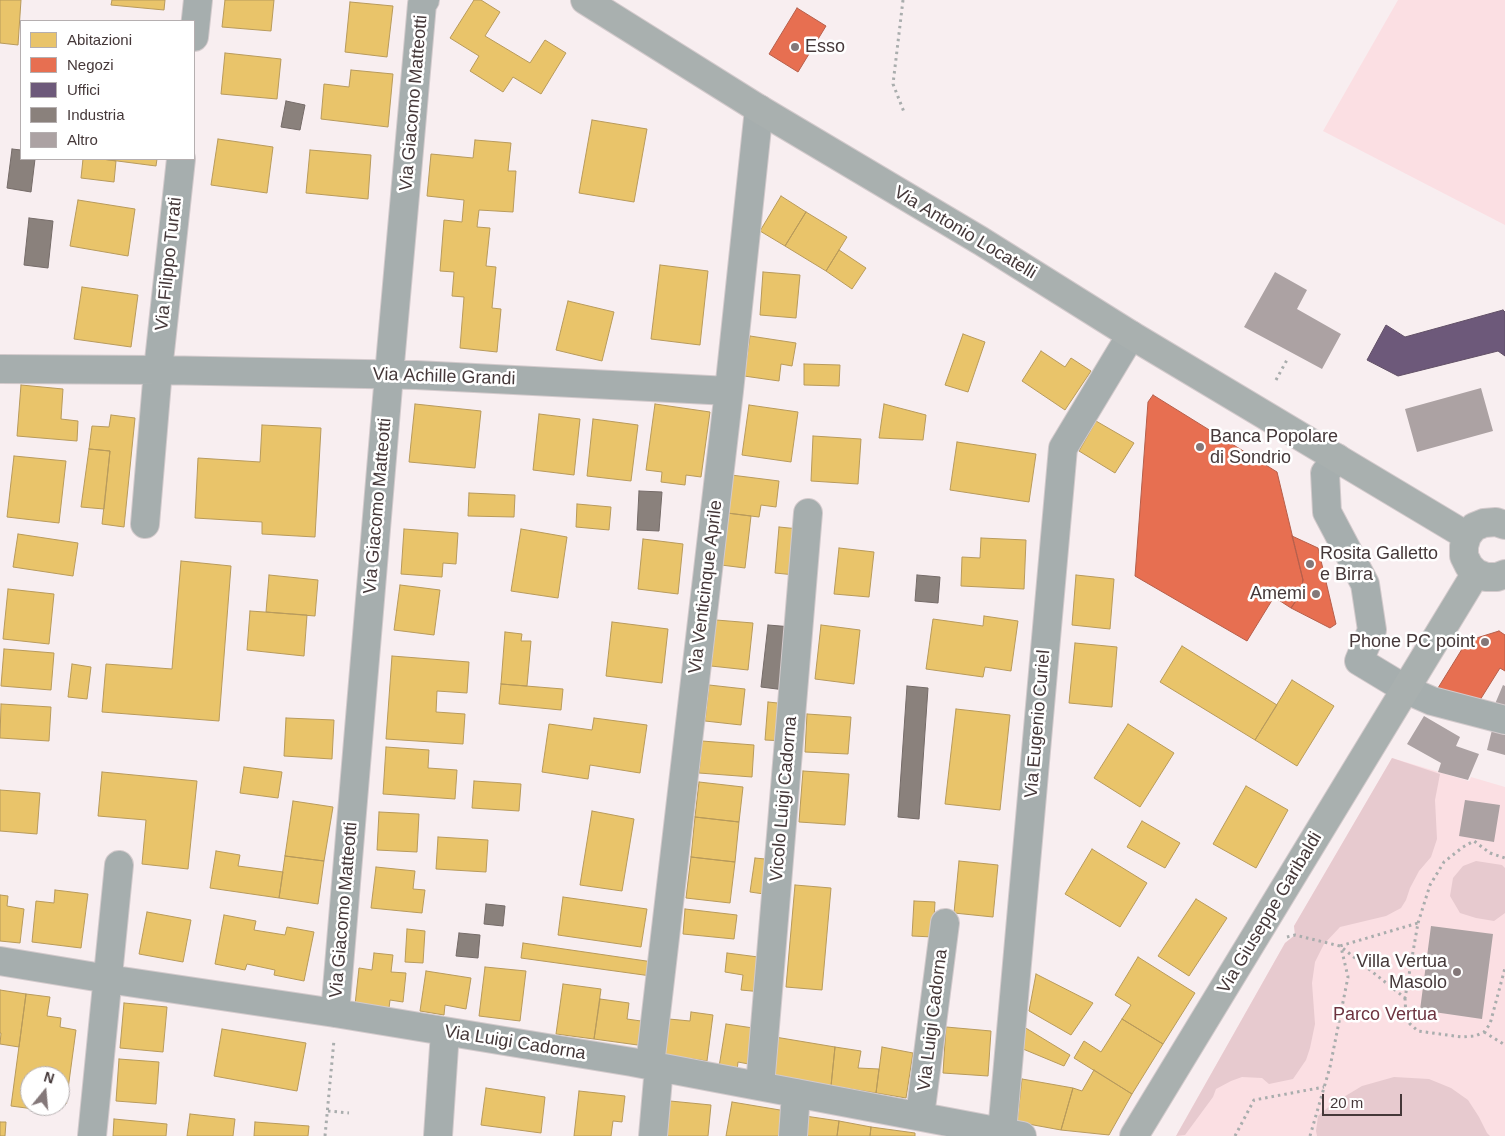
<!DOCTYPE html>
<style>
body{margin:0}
#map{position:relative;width:1505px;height:1136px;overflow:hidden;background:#f8eef0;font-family:Arial,sans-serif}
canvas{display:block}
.legend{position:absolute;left:20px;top:20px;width:175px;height:140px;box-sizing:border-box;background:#fff;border:1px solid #b5afb0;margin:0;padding:6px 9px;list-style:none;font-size:15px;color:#453839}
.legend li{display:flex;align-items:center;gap:10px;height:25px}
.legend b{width:25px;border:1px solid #b5afb0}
.north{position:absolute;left:20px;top:1066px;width:50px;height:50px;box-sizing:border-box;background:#fff;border:1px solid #b5afb0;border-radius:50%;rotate:17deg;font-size:14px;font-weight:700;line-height:20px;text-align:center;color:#453839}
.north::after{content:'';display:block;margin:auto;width:18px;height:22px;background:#847879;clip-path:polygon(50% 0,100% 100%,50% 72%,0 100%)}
.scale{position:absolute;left:1322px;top:1094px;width:80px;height:22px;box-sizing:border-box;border:2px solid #453839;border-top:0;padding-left:6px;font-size:15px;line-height:18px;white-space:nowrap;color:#453839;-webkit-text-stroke:4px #fff;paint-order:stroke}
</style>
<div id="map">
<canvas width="1505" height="1136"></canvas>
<ul class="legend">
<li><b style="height:14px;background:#e9c46a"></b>Abitazioni</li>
<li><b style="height:14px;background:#e76f51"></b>Negozi</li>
<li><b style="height:14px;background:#6d597a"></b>Uffici</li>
<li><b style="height:14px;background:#8a817c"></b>Industria</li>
<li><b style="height:14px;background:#aca2a3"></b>Altro</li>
</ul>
<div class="north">N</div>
<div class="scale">20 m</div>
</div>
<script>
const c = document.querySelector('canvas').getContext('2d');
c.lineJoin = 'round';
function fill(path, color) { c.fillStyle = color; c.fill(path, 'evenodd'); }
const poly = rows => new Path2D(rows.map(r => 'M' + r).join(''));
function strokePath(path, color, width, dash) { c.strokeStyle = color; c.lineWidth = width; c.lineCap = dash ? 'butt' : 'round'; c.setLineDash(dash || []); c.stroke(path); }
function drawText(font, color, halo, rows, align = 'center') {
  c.font = font + ' Arial,sans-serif'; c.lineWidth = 5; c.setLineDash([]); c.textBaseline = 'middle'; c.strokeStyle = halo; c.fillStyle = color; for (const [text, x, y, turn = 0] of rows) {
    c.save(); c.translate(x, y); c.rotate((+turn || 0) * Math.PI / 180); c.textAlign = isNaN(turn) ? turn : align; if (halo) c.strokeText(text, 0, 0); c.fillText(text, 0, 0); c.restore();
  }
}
const green = poly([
 [1398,0,1505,0,1505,225,1323,131],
 [1392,758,1469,781,1471,777,1505,787,1505,1136,1176,1136,1285,943,1295,935,1294,926]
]);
const forest = poly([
 [1392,758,1440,774,1435,800,1437,839,1431,857,1419,871,1410,888,1406,900,1401,908,1386,916,1340,927,1324,944,1315,962,1312,983,1315,1024,1310,1048,1306,1060,1293,1079,1269,1084,1262,1078,1242,1077,1231,1081,1216,1089,1213,1097,1185,1135,1176,1136,1285,943,1295,935,1294,926],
 [1476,861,1502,865,1505,868,1505,913,1494,921,1476,918,1460,913,1450,896,1453,878,1463,866],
 [1394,1077,1429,1079,1451,1088,1468,1100,1479,1117,1487,1133,1490,1136,1317,1136,1316,1131,1318,1116,1332,1104,1362,1086]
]);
const homes = poly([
 [0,0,21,0,18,45,0,43,0,0],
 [112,0,165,0,164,10,111,5,112,0],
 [225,0,274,0,271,31,222,27,225,0],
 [474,0,481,0,500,12,485,36,530,63,545,40,566,53,541,94,513,77,503,92,470,71,479,56,450,38,474,0],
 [350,2,393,6,387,57,345,52,350,2],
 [225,53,281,59,277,99,221,94,225,53],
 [351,70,393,74,388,127,321,119,324,84,349,87,351,70],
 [592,120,647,129,634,202,579,193,592,120],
 [218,139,273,147,267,193,211,185,218,139],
 [475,140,511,143,508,171,516,171,513,212,479,210,477,227,490,228,486,266,496,267,492,308,501,309,497,352,460,348,464,297,452,296,454,272,440,271,444,220,462,222,464,200,427,196,431,154,473,158,475,140],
 [310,150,371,155,368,199,306,193,310,150],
 [83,159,102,159,116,161,114,182,81,178,83,159],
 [102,159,157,159,156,166,102,159],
 [781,196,806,212,785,246,760,231,781,196],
 [78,200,135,209,128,256,70,246,78,200],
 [806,212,847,237,826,271,785,246,806,212],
 [839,250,866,268,852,289,826,271,839,250],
 [660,265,708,271,700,345,651,339,660,265],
 [763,272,800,275,796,318,760,315,763,272],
 [82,287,138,295,131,347,74,339,82,287],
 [568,301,614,312,602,361,556,350,568,301],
 [963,334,985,342,968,392,945,385,963,334],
 [750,336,796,343,792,366,781,364,779,381,744,376,750,336],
 [1041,351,1065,367,1071,358,1091,371,1065,410,1022,381,1041,351],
 [804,364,840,365,839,386,804,385,804,364],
 [21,385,63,389,61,419,78,421,77,441,17,436,21,385],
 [415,404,481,411,475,468,409,462,415,404],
 [655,404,710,412,701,477,686,475,685,485,661,482,662,472,646,470,655,404],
 [884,404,926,415,923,440,879,438,884,404],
 [749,405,798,412,791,462,742,455,749,405],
 [539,414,580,419,574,475,533,470,539,414],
 [111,415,135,418,124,527,102,524,110,451,89,449,92,426,109,427,111,415],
 [593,419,638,425,631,481,587,476,593,419],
 [1096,421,1134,443,1115,473,1079,451,1096,421],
 [262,425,321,428,315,537,262,534,262,522,195,518,198,458,260,462,262,425],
 [813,436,861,439,858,484,811,481,813,436],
 [957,442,1036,454,1029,502,950,490,957,442],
 [89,449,110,451,104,509,81,507,89,449],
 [14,456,66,461,59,523,7,517,14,456],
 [731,475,779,481,776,507,761,505,759,517,727,513,731,475],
 [469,493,515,495,514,517,468,516,469,493],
 [577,504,611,507,609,530,576,527,577,504],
 [727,513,751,516,745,568,721,565,727,513],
 [779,527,799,529,795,575,775,573,779,527],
 [404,529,458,533,456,564,443,563,442,577,401,574,404,529],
 [521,529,567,537,558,598,511,591,521,529],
 [18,534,78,543,73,576,13,567,18,534],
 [981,538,1026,540,1024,589,961,586,962,557,980,558,981,538],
 [643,539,683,544,678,594,638,589,643,539],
 [839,548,874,552,869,597,834,594,839,548],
 [181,561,231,566,219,721,102,712,106,664,172,669,181,561],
 [269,575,318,580,315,616,266,612,269,575],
 [1076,575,1114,579,1110,629,1072,625,1076,575],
 [400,585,440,590,434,635,394,630,400,585],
 [8,589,54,594,49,644,3,639,8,589],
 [250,611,307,615,304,656,247,650,250,611],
 [984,616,1018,621,1011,671,985,667,983,677,926,669,933,619,983,626,984,616],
 [716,620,753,623,748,670,711,666,716,620],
 [612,622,668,629,662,683,606,676,612,622],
 [821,625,860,630,854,684,815,679,821,625],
 [505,632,522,634,521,641,531,641,527,686,501,684,505,632],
 [1075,643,1117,647,1112,707,1069,703,1075,643],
 [1182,646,1277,705,1255,740,1160,682,1182,646],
 [4,649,54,653,51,690,1,686,4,649],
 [392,656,469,662,467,693,437,691,436,712,465,714,463,744,386,739,392,656],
 [72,664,91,667,87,699,68,697,72,664],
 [1292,680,1334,706,1297,766,1255,740,1292,680],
 [501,684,563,689,561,710,499,704,501,684],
 [709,685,745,689,741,725,705,721,709,685],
 [768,702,787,704,785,741,765,740,768,702],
 [1,704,51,707,49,741,0,738,1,704],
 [956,709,1010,715,1000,810,945,804,956,709],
 [807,714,851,717,848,754,805,752,807,714],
 [286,718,334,720,332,759,284,756,286,718],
 [594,718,647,725,640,773,590,765,588,779,542,772,549,724,592,730,594,718],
 [1128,724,1174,753,1140,807,1094,778,1128,724],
 [702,741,754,745,752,777,699,773,702,741],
 [386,747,429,750,428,768,457,770,455,799,383,794,386,747],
 [244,767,282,772,278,798,240,793,244,767],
 [803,771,849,774,845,825,799,822,803,771],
 [102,772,197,781,188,869,142,864,146,820,98,816,102,772],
 [474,781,521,784,519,811,472,808,474,781],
 [699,782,743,787,739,822,695,817,699,782],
 [1246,786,1288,810,1256,868,1213,844,1246,786],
 [0,790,40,793,37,834,0,831,0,790],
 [293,801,333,807,324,861,285,856,293,801],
 [592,811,634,819,622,891,580,885,592,811],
 [379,812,419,814,417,852,377,850,379,812],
 [695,817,739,822,735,862,691,857,695,817],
 [1142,821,1180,843,1165,868,1127,847,1142,821],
 [438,837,488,840,486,872,436,869,438,837],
 [1092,849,1147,883,1120,927,1065,894,1092,849],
 [216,851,240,855,238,866,283,872,279,898,210,888,216,851],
 [285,856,324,861,318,904,279,898,285,856],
 [691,857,735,862,730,903,686,898,691,857],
 [755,858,775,860,771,895,750,892,755,858],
 [959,861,998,865,993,917,954,913,959,861],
 [376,867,415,871,413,889,425,890,422,913,371,908,376,867],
 [795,885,831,888,822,990,786,987,795,885],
 [55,890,88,894,81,948,32,942,36,901,54,903,55,890],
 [0,895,8,896,7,906,24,909,20,943,0,941,0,895],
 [563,897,647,909,641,947,558,935,563,897],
 [1196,899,1227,918,1189,976,1158,956,1196,899],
 [914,901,935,902,933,937,912,936,914,901],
 [685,909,737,915,734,939,683,934,685,909],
 [147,912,191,920,183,962,139,954,147,912],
 [224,915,256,921,254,930,285,935,287,927,314,932,304,981,274,975,275,970,247,964,245,970,215,964,224,915],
 [407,929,425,931,423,963,405,962,407,929],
 [523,943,653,962,651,976,521,958,523,943],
 [374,953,393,955,391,972,406,973,403,1002,390,1000,389,1008,355,1005,359,968,372,970,374,953],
 [727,953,766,958,762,992,741,990,743,975,725,972,727,953],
 [1138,957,1195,993,1163,1044,1122,1019,1131,1005,1115,995,1138,957],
 [485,967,526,971,520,1021,479,1016,485,967],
 [426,971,471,978,466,1009,445,1005,444,1015,420,1011,426,971],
 [1036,974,1093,1003,1071,1035,1029,1011,1036,974],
 [563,984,601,989,594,1039,556,1034,563,984],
 [0,990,26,994,19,1047,0,1044,1,1033,0,1033,0,990],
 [26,994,50,997,47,1016,61,1018,60,1027,76,1030,66,1104,60,1103,60,1076,30,1076,30,1106,50,1106,49,1111,11,1106,26,994],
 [600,999,629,1003,627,1019,648,1022,645,1046,594,1039,600,999],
 [124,1003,167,1007,163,1052,120,1048,124,1003],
 [691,1012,713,1015,707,1061,664,1055,669,1019,690,1021,691,1012],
 [1122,1019,1163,1044,1132,1094,1074,1058,1084,1041,1101,1052,1122,1019],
 [726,1024,760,1029,754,1065,738,1062,737,1071,719,1067,726,1024],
 [946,1027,991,1031,988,1076,943,1073,946,1027],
 [1024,1027,1070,1055,1064,1066,1023,1049,1024,1027],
 [222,1029,306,1043,297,1091,214,1076,222,1029],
 [775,1037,835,1047,831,1086,772,1075,775,1037],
 [835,1047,861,1051,858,1068,879,1069,876,1093,831,1086,835,1047],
 [882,1047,913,1053,906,1098,876,1093,882,1047],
 [119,1059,159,1062,156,1104,116,1101,119,1059],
 [1094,1070,1132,1094,1109,1135,1061,1130,1073,1088,1082,1091,1094,1070],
 [1022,1079,1073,1088,1061,1130,1017,1122,1022,1079],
 [486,1088,545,1097,541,1133,481,1125,486,1088],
 [579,1091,625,1096,622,1122,613,1121,611,1136,574,1136,579,1091],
 [670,1101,711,1105,708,1136,666,1136,670,1101],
 [732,1102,786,1111,782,1136,726,1136,732,1102],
 [190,1114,235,1119,233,1136,187,1136,190,1114],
 [805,1116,839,1121,837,1136,804,1136,805,1116],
 [114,1119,167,1124,166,1136,113,1136,114,1119],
 [839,1121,871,1127,870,1136,837,1136,839,1121],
 [0,1122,6,1122,5,1136,0,1136,0,1122],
 [255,1122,309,1126,308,1136,254,1136,255,1122],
 [871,1127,915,1133,915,1136,870,1136,871,1127]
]);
const shops = poly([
 [797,8,826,26,798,72,769,54,797,8],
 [1153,395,1277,472,1303,580,1300,595,1291,608,1274,597,1247,641,1135,576,1148,402,1153,395],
 [1292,536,1318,548,1336,624,1330,628,1291,608,1300,595,1303,580,1292,536],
 [1499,631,1505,635,1505,671,1500,668,1475,708,1438,688,1467,641,1499,631]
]);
const offices = poly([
 [1503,310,1505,312,1505,356,1498,351,1398,376,1367,360,1386,325,1405,337,1503,310]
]);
const industry = poly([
 [286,101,305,105,300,130,281,127,286,101],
 [12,149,21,150,21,159,35,159,31,192,7,188,12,149],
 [29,218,53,221,48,268,24,265,29,218],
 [639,491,662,492,659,531,637,530,639,491],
 [917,575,940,577,938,603,915,601,917,575],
 [768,625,792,627,785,690,761,687,768,625],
 [907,686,928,688,919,819,898,817,907,686],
 [486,904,505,906,503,926,484,924,486,904],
 [459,933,480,935,478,958,456,956,459,933]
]);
const building = poly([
 [1275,272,1307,290,1297,309,1341,334,1322,369,1244,327],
 [1481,388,1493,431,1417,452,1405,409],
 [1503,685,1505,686,1505,714,1492,711],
 [1424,716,1460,737,1456,746,1479,754,1468,780,1438,772,1441,763,1407,744],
 [1493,726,1505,729,1505,755,1487,750],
 [1465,800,1500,805,1494,842,1459,836],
 [1431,926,1493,934,1482,1019,1420,1010]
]);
const path = poly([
 [903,0,893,84,904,112],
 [1276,380,1288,358],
 [1418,923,1430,885,1444,862,1463,847,1474,841,1490,853,1505,858],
 [1287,937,1295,935,1340,946,1405,998,1418,923,1340,946],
 [1405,998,1406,1017,1410,1024,1418,1031,1462,1037,1475,1036,1484,1032,1490,1024,1505,968],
 [1484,1032,1505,1045],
 [328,1111,349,1113],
 [325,1136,334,1040],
 [1235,1136,1254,1100,1324,1087],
 [1310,1136,1330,1067,1348,977,1341,947]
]);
const minor = poly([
 [194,37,198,0],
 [0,369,158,370,416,375,729,391],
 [1337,458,1325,473,1327,512,1365,584,1372,630,1359,661,1407,690,1432,701,1505,720],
 [145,524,158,370,181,159],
 [0,961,108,979,335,1013,632,1062,1022,1136],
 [335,1013,389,375,422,4,425,0],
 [650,1065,729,391,759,109],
 [760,1086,808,513],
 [920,1116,945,923],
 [1002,1132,1063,448,1131,335],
 [92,1136,119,865],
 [438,1136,445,1032],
 [653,1136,659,1067],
 [793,1136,796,1093]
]);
const major = poly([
 [585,0,759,109,981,241,1131,335,1467,536],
 [1505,525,1496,522,1484,523,1474,527,1467,536,1464,546,1464,556,1469,566,1476,573,1486,577,1497,577,1505,574],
 [1134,1136,1476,573]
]);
const markers = [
 [795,47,5,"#847879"],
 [1200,447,5,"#847879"],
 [1310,564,5,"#847879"],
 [1316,594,5,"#847879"],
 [1485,642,5,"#847879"],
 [1457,972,5,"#847879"]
];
const poiNames = [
 ["Esso",805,47],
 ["Banca Popolare",1210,437],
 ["di Sondrio",1210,458],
 ["Rosita Galletto",1320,554],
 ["e Birra",1320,575],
 ["Amemi",1306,594,"right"],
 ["Phone PC point",1475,642,"right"],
 ["Villa Vertua",1447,962,"right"],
 ["Masolo",1447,983,"right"]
];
const streetNames = [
 ["Via Giacomo Matteotti",414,103,-85],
 ["Via Antonio Locatelli",965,233,31],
 ["Via Filippo Turati",169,264,-84],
 ["Via Achille Grandi",444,377,2],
 ["Via Giacomo Matteotti",378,506,-85],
 ["Via Venticinque Aprile",706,587,-83],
 ["Via Eugenio Curiel",1038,724,-85],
 ["Vicolo Luigi Cadorna",784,799,-85],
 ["Via Giacomo Matteotti",344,910,-85],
 ["Via Giuseppe Garibaldi",1270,913,-59],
 ["Via Luigi Cadorna",933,1020,-83],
 ["Via Luigi Cadorna",515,1043,9]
];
const parkNames = [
 ["Parco Vertua",1385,1015]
];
fill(green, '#fbdfe3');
fill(forest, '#e7cacf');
fill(homes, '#e9c46a');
strokePath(homes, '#b89a5b', 1);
fill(shops, '#e76f51');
strokePath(shops, '#b65e4a', 1);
fill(offices, '#6d597a');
strokePath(offices, '#614f66', 1);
fill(industry, '#8a817c');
strokePath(industry, '#756b68', 1);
fill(building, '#aca2a3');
strokePath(minor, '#d3cacc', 30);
strokePath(major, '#d3cacc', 30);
strokePath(path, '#a9adad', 3, [2.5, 4]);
strokePath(minor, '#a6aeae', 28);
strokePath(major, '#a9b0af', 28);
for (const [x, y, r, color] of markers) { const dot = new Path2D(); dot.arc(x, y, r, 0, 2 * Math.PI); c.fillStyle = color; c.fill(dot); strokePath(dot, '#fff', 2); }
drawText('18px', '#453839', '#fff', poiNames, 'left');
drawText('18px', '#453839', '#fff', streetNames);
drawText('18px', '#6d3440', '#fff', parkNames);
</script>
